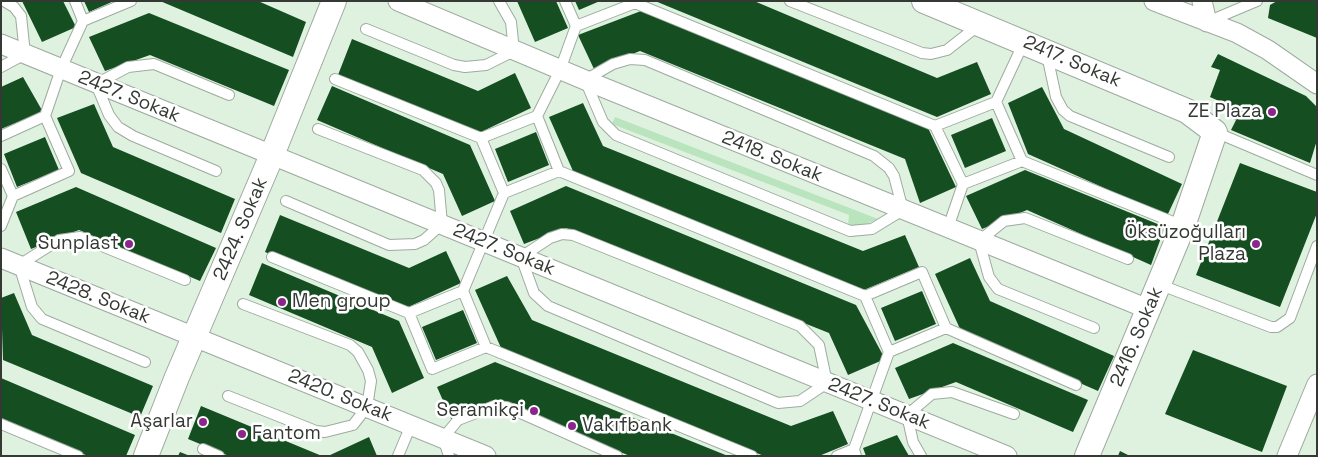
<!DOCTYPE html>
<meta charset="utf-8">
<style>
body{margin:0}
#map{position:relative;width:1318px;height:457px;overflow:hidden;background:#eefbef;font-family:"Space Grotesk",sans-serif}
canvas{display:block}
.frame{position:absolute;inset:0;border:2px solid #343934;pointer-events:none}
</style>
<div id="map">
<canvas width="1318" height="457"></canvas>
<div class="frame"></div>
</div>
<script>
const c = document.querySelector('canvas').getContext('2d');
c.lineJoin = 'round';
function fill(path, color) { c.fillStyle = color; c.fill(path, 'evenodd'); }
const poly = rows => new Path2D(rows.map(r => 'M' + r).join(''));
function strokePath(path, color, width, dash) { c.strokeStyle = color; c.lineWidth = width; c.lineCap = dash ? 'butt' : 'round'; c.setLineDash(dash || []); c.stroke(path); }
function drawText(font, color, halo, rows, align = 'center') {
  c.font = font + ' "Space Grotesk",sans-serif'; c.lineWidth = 5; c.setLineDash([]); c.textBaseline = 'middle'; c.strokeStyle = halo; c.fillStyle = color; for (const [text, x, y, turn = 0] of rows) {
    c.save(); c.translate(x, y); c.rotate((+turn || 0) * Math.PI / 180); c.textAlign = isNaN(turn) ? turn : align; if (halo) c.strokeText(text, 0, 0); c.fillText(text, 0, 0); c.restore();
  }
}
const built = poly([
 [1,1,1317,1,1317,456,1,456]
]);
const green = poly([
 [615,117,878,219,859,227,848,226,849,215,612,124]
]);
const building = poly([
 [22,1,63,1,76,27,42,42],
 [84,1,114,1,89,12],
 [160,1,258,1,306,22,293,57],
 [517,1,556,1,568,28,535,42],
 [575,1,600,1,579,10],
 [655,1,754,1,937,78,977,62,991,94,937,117],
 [1277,1,1317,1,1317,38,1268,18,1270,5],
 [641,11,928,128,956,187,920,203,905,159,640,51,594,69,578,35],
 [149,13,289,70,274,106,150,55,105,71,89,37],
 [352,39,478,91,515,73,531,108,479,133,338,75],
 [1218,54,1306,96,1317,107,1317,140,1310,163,1231,130,1236,120,1226,116,1230,106,1210,97,1220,70,1211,67],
 [23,77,43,112,1,129,1,87],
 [332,86,470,145,495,201,462,216,443,174,317,120],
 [1042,87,1064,129,1182,184,1167,216,1028,154,1008,103],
 [583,103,603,146,863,251,905,235,919,267,864,290,573,171,549,117],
 [94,104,113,147,235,199,221,233,81,173,57,118],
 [992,118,1006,151,965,168,951,135],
 [536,132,549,165,508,182,495,149],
 [45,137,59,170,17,187,4,154],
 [1240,163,1317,192,1317,213,1280,307,1196,275],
 [1025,170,1165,227,1151,265,1027,210,982,229,966,196],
 [566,186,856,305,885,359,848,375,829,333,566,228,524,244,510,211],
 [76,187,216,248,200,281,79,230,31,249,16,212],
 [280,215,409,268,446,251,461,283,404,309,265,252],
 [970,258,990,301,1114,356,1098,391,961,331,935,274],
 [262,263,399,321,424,378,392,393,372,347,249,295],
 [507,276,532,320,791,426,833,411,848,444,819,456,764,456,502,350,475,290],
 [922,291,936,324,895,341,881,308],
 [14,293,32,335,153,386,140,417,3,360,1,298],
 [463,310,477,343,436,360,422,327],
 [953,343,1088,400,1073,432,956,382,909,399,895,368],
 [1193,350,1287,386,1262,452,1165,414],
 [495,362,728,456,630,456,498,402,452,421,437,387],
 [1,378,135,435,126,456,88,456,1,418],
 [201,406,322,456,229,456,188,439],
 [897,435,909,456,866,456,863,448],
 [369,437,377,456,328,456],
 [1120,451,1130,456,1118,456],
 [180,452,190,456,178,456]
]);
const service = poly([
 [75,1,83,21],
 [565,1,576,26,635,3,634,1],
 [790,1,922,53,931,54,947,50,979,25],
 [635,3,935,126,963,184,1022,161,996,102,935,126],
 [1207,22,1257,1],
 [366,29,454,65,465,67,486,65,514,51,511,22,499,1],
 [1047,55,1056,97,1063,110,1070,116,1169,157],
 [630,59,645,60,874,156,889,168,894,176,903,210,872,229,850,231,616,135,603,122,585,80,613,64,630,59],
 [1,67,25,54,21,16,14,7,4,1],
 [335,79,481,138,537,116,559,171],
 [996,102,1024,42],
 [537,116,560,70,576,26],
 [1215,132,1317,175],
 [1,136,45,116],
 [481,138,504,193,559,171,865,296,889,352,946,328],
 [1022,161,1183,226],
 [1,169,13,196,1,226],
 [216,171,133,136,118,127,109,115,96,84,128,67,154,64,229,95],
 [13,196,69,171,45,116,61,69,83,21,131,1],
 [286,201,389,245,415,244,424,240,442,224,439,190,436,183,423,170,318,129],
 [948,228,963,184],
 [562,234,573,235,800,326,819,345,827,383,800,401,778,403,548,306,534,293,521,257,550,238,562,234],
 [272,257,409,313,463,291,486,347],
 [1158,284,1271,327,1277,327,1290,318,1317,246],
 [463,291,504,193],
 [865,296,922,272,946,328,1076,385],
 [409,313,432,369,486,347,752,456],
 [1094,328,998,289,989,277,979,241,1004,221,1025,218,1128,259],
 [145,362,42,319,32,307,19,265,59,240,80,237,185,280],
 [228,396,316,431,325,432,353,425,367,407,371,381,368,370,358,352,350,345,243,304],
 [1,424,78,456],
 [203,449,219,456],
 [854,449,889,352],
 [398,456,411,425],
 [449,456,443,438,458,420,494,406,507,407,617,456],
 [837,456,854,449,856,456],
 [921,456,913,442,907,415,932,394,952,392,1014,414]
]);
const minor = poly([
 [398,1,585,80,1148,309],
 [1154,1,1237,33,1268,50,1317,84],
 [1202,1,1207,22],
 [1,44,1007,456],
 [1,258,486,456],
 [1287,456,1317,384]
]);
const tertiary = poly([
 [924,1,1187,111,1215,132,1183,226,1087,456],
 [146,456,177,377,272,155,334,1]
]);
const markers = [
 [1272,112,5,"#8b258c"],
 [129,244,5,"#8b258c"],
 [1256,244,5,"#8b258c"],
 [282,302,5,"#8b258c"],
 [534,411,5,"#8b258c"],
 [203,422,5,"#8b258c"],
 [572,426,5,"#8b258c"],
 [242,434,5,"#8b258c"]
];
const streetNames = [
 ["2417. Sokak",1072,62,23],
 ["2427. Sokak",129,97,22],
 ["2418. Sokak",772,157,22],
 ["2424. Sokak",241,229,-67],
 ["2427. Sokak",504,250,22],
 ["2428. Sokak",98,298,22],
 ["2416. Sokak",1137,337,-67],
 ["2420. Sokak",340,396,22],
 ["2427. Sokak",879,404,22]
];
const poiNames = [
 ["ZE Plaza",1262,112],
 ["Öksüzoğulları",1246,233],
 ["Plaza",1246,255],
 ["Sunplast",119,244],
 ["Men group",292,302,"left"],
 ["Seramikçi",524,411],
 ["Aşarlar",193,422],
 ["Vakıfbank",582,426,"left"],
 ["Fantom",252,434,"left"]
];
fill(built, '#dff2e0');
fill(green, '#b9e4bd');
fill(building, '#144e21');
strokePath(service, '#9eaa9f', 12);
strokePath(minor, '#9eaa9f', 21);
strokePath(tertiary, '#9eaa9f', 26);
strokePath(service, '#fff', 10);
strokePath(minor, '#fff', 19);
strokePath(tertiary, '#fff', 24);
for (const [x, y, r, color] of markers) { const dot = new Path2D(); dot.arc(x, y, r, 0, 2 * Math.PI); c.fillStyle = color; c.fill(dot); strokePath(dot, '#fff', 2); }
drawText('19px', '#343934', '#fff', streetNames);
drawText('19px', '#343934', '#fff', poiNames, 'right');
</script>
